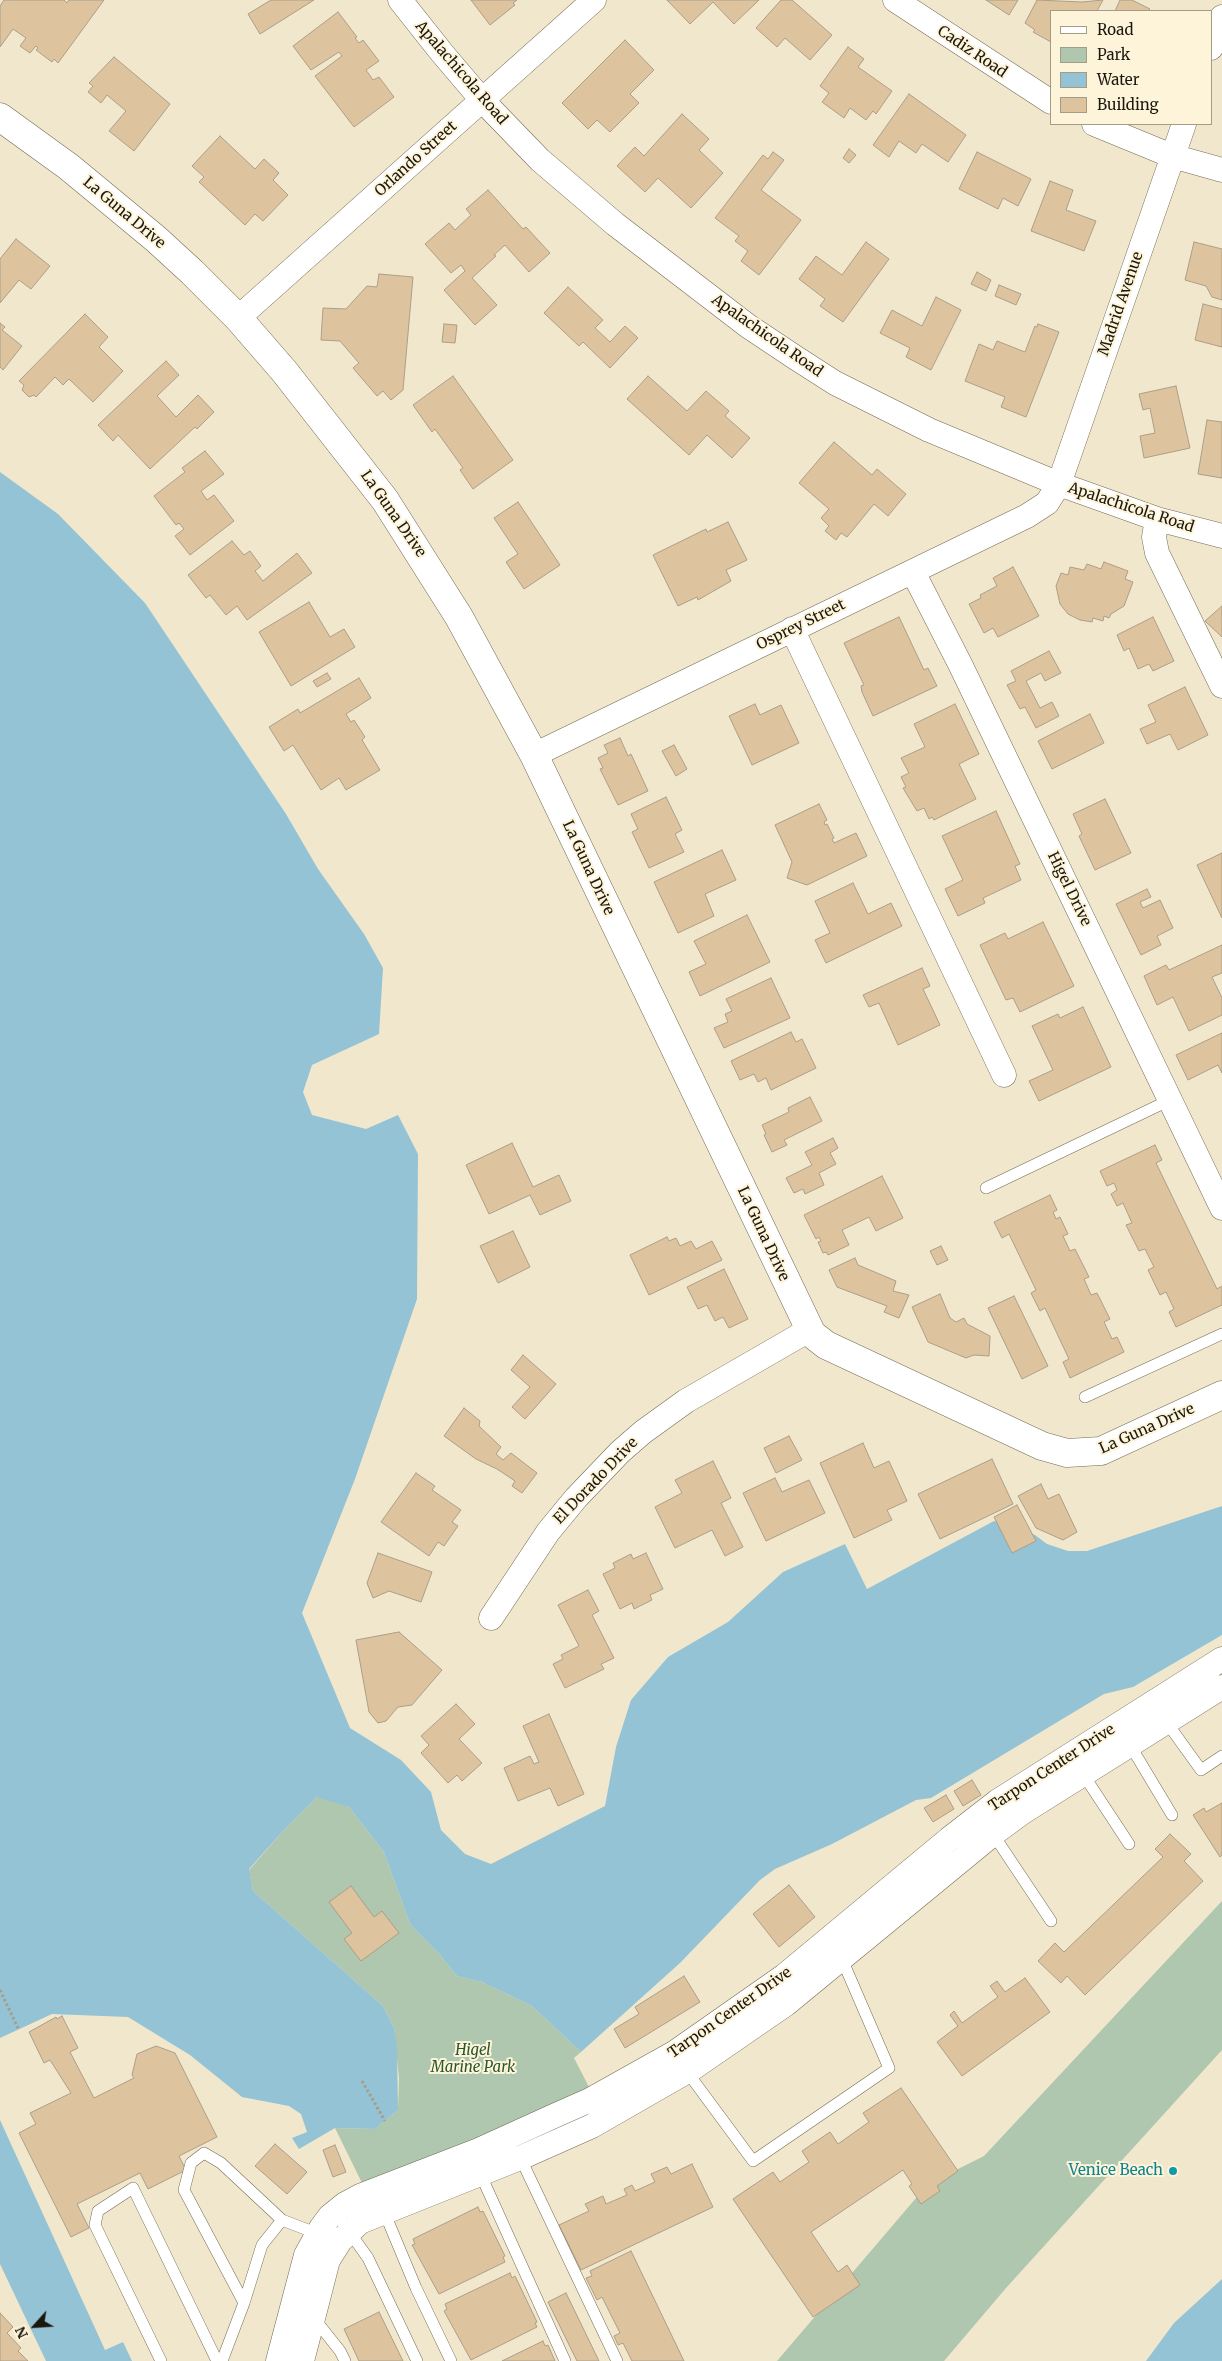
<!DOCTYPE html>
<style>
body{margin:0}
#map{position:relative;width:1222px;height:2361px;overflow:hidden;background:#f1e7cd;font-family:Merriweather,serif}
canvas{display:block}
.legend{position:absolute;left:1050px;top:10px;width:162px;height:115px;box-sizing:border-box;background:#fef4da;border:1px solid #a39c88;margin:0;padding:6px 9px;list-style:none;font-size:15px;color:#1a170e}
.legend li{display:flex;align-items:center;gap:10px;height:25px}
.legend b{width:25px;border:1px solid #a39c88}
.north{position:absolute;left:10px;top:2301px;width:50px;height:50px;-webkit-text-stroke:4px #fef4da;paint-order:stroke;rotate:244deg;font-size:14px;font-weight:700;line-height:20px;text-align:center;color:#1a170e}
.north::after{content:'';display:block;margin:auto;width:18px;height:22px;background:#1a170e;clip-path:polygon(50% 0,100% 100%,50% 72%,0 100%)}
</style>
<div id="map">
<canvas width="1222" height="2361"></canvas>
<ul class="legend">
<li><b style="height:6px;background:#fff"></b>Road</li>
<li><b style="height:14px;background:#aec7ae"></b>Park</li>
<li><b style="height:14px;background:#93c3d5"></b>Water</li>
<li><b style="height:14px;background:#ddc49f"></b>Building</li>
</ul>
<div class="north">N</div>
</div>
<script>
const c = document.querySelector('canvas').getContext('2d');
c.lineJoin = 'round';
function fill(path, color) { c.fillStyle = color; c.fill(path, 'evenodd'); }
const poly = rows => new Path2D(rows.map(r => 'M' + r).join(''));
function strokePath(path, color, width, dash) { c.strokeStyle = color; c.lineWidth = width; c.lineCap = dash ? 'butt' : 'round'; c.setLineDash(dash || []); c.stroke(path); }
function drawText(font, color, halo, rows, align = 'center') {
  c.font = font + ' Merriweather,serif'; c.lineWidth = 4; c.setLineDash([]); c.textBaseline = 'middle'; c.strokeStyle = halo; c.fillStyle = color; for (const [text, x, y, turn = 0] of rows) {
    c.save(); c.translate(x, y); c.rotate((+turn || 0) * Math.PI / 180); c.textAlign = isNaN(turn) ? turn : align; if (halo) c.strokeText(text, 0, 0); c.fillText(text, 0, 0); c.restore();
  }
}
const green = poly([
 [318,1796,349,1807,384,1852,410,1924,440,1955,457,1976,482,1982,532,2006,581,2052,574,2058,589,2087,516,2123,363,2185,335,2128,375,2129,398,2110,399,2078,394,2028,383,2006,253,1891,249,1870,284,1830],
 [1222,1901,1222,2050,1006,2288,944,2361,777,2361,928,2184,984,2156]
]);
const water = poly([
 [0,472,58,514,145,603,286,814,318,869,364,934,383,968,379,1034,312,1065,303,1092,312,1115,366,1129,398,1115,418,1154,417,1299,355,1479,302,1613,350,1728,401,1760,431,1792,441,1830,465,1854,491,1864,605,1806,616,1747,631,1700,668,1657,728,1622,783,1572,845,1544,867,1589,994,1521,1035,1535,1047,1544,1068,1551,1087,1551,1222,1506,1222,1635,1133,1687,1104,1694,931,1798,916,1800,832,1844,775,1869,760,1880,680,1963,581,2052,532,2006,482,1982,457,1976,440,1955,410,1924,384,1852,349,1807,317,1797,284,1830,249,1869,253,1891,383,2006,394,2028,397,2047,398,2110,375,2129,335,2128,299,2149,292,2138,307,2132,301,2114,289,2106,242,2097,190,2055,128,2017,52,2014,0,2038],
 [0,2120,105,2350,123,2342,132,2361,46,2361,0,2264],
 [1222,2279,1222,2361,1146,2361,1174,2323]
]);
const building = poly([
 [4,0,64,0,67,3,69,0,104,0,58,63,54,59,52,62,36,50,38,48,36,46,30,53,20,46,26,38,13,29,0,47,0,6,4,0],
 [271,0,314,0,260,34,248,14,271,0],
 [471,0,517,0,513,3,515,5,490,25,471,0],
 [667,0,759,0,734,24,713,2,690,24,667,0],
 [781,0,792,0,832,35,810,60,785,38,777,47,756,28,781,0],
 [986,0,1018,0,1009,15,986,0],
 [1037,0,1082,2,1103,0,1097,11,1051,11,1051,42,1033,32,1035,30,1025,23,1037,0],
 [1120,0,1132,0,1150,9,1148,11,1115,11,1120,0],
 [338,12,357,37,355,38,359,43,363,40,379,61,366,70,373,80,379,77,394,97,354,127,315,76,342,56,339,52,311,70,293,46,338,12],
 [625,40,654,70,630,94,639,103,610,132,597,120,588,129,562,103,625,40],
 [848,47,864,59,858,67,892,91,876,114,873,111,866,120,850,108,844,118,822,102,829,93,820,86,848,47],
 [114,57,170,104,134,151,109,131,126,111,107,95,101,103,88,92,93,86,89,83,114,57],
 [909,94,966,135,948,162,922,144,916,153,899,141,889,157,873,145,909,94],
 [682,114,709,139,699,150,723,173,691,208,658,178,645,192,617,166,635,147,644,156,682,114],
 [220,136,255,169,264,159,279,173,273,180,288,195,263,221,255,214,245,225,199,182,204,177,192,166,220,136],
 [849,149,856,155,849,163,843,158,849,149],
 [773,152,784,160,761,190,801,220,759,275,741,261,748,251,735,241,739,236,715,218,763,155,768,159,773,152],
 [977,152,1031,179,1018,206,1003,198,998,209,959,189,977,152],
 [1050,181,1073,190,1066,210,1096,221,1084,251,1031,231,1050,181],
 [488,190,523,229,526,227,550,253,529,272,505,245,494,255,496,256,472,278,497,305,475,325,444,290,465,271,461,265,451,273,425,244,449,223,455,230,471,215,466,209,488,190],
 [16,239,50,266,31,289,19,280,0,303,0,259,16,239],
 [866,242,889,259,843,322,820,306,825,299,799,279,816,256,842,275,866,242],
 [1194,242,1222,249,1222,300,1212,297,1206,286,1185,280,1194,242],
 [977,272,991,280,986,291,971,284,977,272],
 [379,274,413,277,403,390,391,400,383,391,377,396,353,368,359,363,340,341,321,340,323,308,346,309,367,286,377,287,379,274],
 [999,285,1021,294,1016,305,995,296,999,285],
 [568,287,603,320,595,328,610,342,625,326,638,338,610,368,583,342,579,346,544,313,568,287],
 [936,297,961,310,931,370,906,357,910,348,880,333,892,310,922,326,936,297],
 [1203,304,1222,309,1222,347,1195,340,1203,304],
 [85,314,108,337,99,347,123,371,93,402,69,379,63,385,55,377,36,397,34,395,29,397,22,390,24,385,19,381,85,314],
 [0,323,5,327,2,330,22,346,3,370,0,367,0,323],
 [444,324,457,325,455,343,442,342,444,324],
 [1038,324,1059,332,1026,417,1001,407,1005,397,965,381,979,344,993,350,997,341,1025,352,1035,326,1037,327,1038,324],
 [166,361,179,375,157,396,176,417,198,395,214,412,197,429,195,427,150,469,118,435,113,441,98,425,166,361],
 [453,376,513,460,473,489,460,470,463,468,435,429,432,432,413,405,453,376],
 [648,376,687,411,706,391,729,411,725,416,750,438,732,458,707,435,689,455,627,399,648,376],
 [1176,386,1190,448,1144,458,1140,436,1155,433,1150,408,1143,410,1139,394,1176,386],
 [1207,420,1222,422,1222,478,1198,474,1207,420],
 [834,442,872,475,877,469,906,494,888,516,874,504,847,537,841,533,836,540,825,531,829,526,821,518,829,509,799,483,834,442],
 [205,451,224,474,201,491,207,500,214,495,234,521,190,555,175,536,184,529,179,523,176,525,154,496,185,472,182,468,205,451],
 [518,502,560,565,524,589,506,562,518,554,494,518,518,502],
 [728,522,747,560,726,570,731,581,698,600,697,597,678,606,653,555,706,529,707,532,728,522],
 [232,541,244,555,250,551,261,566,255,571,263,581,297,553,312,573,247,620,237,606,226,615,210,595,206,598,188,575,232,541],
 [1104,562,1128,571,1125,579,1133,582,1124,606,1111,614,1109,618,1104,616,1103,621,1093,618,1092,622,1080,620,1068,614,1060,604,1056,586,1061,573,1068,575,1070,567,1084,570,1087,564,1101,569,1104,562],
 [1013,567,1039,616,998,637,993,628,984,633,969,604,981,598,980,595,997,586,993,578,1013,567],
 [309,602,330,637,344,629,355,647,291,686,259,632,309,602],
 [1222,606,1222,637,1205,621,1222,606],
 [899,617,924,670,928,668,937,686,873,716,862,692,861,686,864,685,844,643,899,617],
 [1153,617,1174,661,1153,671,1149,664,1138,669,1129,648,1124,651,1117,635,1153,617],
 [1049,651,1061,673,1045,681,1041,673,1026,681,1040,708,1052,702,1059,716,1036,728,1025,707,1020,709,1007,685,1016,681,1011,671,1049,651],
 [327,673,331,679,317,687,313,681,327,673],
 [359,678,371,698,346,714,351,722,354,720,365,737,362,740,380,770,346,790,339,778,321,790,293,745,284,751,269,727,298,709,300,713,359,678],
 [1185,687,1208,735,1178,750,1170,734,1147,744,1140,729,1156,722,1148,705,1185,687],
 [755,704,760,715,781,705,799,743,752,765,729,716,755,704],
 [955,704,979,754,959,764,976,799,934,820,932,817,929,819,924,808,917,811,903,788,906,787,901,777,909,773,901,758,925,747,914,724,955,704],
 [1090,714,1104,743,1052,769,1038,741,1090,714],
 [620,738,628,756,631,754,648,791,618,805,600,769,603,768,598,758,608,753,604,745,620,738],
 [674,745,687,769,676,776,662,751,674,745],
 [666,797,682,830,675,834,684,852,649,868,632,832,638,829,631,814,666,797],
 [1105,799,1131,853,1095,870,1079,836,1082,834,1073,814,1105,799],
 [819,804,827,820,824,822,825,825,827,824,834,838,832,839,834,843,856,833,867,856,807,885,787,878,792,862,775,825,819,804],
 [996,811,1020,864,1015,866,1021,880,983,898,985,903,958,916,945,889,963,880,942,836,996,811],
 [722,850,736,880,705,894,714,916,678,933,654,882,722,850],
 [1222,853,1222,918,1197,865,1222,853],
 [853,883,868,914,891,903,902,926,826,963,815,940,830,933,815,901,853,883],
 [1147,889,1151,897,1140,902,1143,908,1160,900,1173,928,1157,936,1161,945,1141,955,1116,904,1147,889],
 [747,915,770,962,700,996,689,972,706,964,694,941,747,915],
 [1043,922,1074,986,1020,1012,1013,998,1006,1000,980,945,1005,933,1008,939,1043,922],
 [1222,945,1222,973,1212,977,1222,998,1222,1015,1189,1031,1173,997,1157,1005,1144,976,1166,965,1169,970,1222,945],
 [922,968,930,986,923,989,940,1025,898,1045,879,1003,869,1007,863,995,922,968],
 [771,978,790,1018,724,1048,714,1028,728,1022,725,1014,732,1011,726,999,771,978],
 [1083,1007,1111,1067,1039,1101,1029,1081,1053,1070,1032,1026,1058,1014,1060,1018,1083,1007],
 [791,1032,796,1042,802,1039,816,1068,771,1090,766,1078,758,1082,754,1074,740,1080,731,1061,791,1032],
 [1222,1033,1222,1073,1218,1065,1188,1080,1176,1055,1222,1033],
 [810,1097,822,1121,784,1140,787,1145,772,1152,764,1135,766,1134,762,1125,789,1112,788,1108,810,1097],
 [833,1138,838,1148,830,1153,836,1164,819,1173,824,1185,805,1194,803,1189,794,1193,786,1178,812,1165,805,1152,833,1138],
 [512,1143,533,1187,559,1175,571,1201,540,1215,530,1195,489,1214,466,1165,512,1143],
 [1155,1145,1162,1160,1156,1163,1217,1289,1222,1286,1222,1305,1176,1327,1169,1312,1174,1309,1166,1292,1160,1295,1148,1270,1154,1267,1145,1249,1139,1251,1126,1225,1132,1223,1123,1203,1117,1206,1111,1194,1117,1190,1114,1183,1107,1186,1100,1171,1155,1145],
 [882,1176,903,1218,876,1231,869,1217,842,1230,849,1245,828,1255,826,1252,823,1253,818,1242,821,1241,819,1237,816,1239,804,1215,882,1176],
 [1050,1195,1057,1210,1053,1212,1056,1219,1060,1217,1068,1234,1063,1236,1070,1251,1075,1249,1089,1277,1084,1279,1091,1295,1097,1293,1110,1319,1104,1322,1112,1339,1117,1337,1124,1352,1070,1378,1063,1362,1069,1359,1045,1308,1040,1311,1031,1293,1036,1290,1009,1234,1002,1238,994,1222,1050,1195],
 [513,1231,530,1267,498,1283,480,1246,513,1231],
 [667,1237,669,1241,676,1238,680,1246,691,1241,696,1249,712,1241,722,1260,649,1295,630,1255,667,1237],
 [941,1246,948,1260,937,1265,930,1251,941,1246],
 [855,1258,858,1265,896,1281,893,1291,909,1295,899,1318,884,1312,887,1306,837,1287,829,1270,855,1258],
 [724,1269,748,1319,729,1328,723,1317,715,1321,707,1305,698,1309,687,1287,724,1269],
 [940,1294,950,1318,956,1322,964,1318,967,1324,990,1336,989,1356,974,1355,966,1358,928,1342,912,1307,940,1294],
 [1014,1296,1048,1366,1022,1379,988,1308,1014,1296],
 [523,1355,556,1384,525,1419,512,1407,530,1387,511,1370,523,1355],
 [464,1408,480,1421,479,1426,501,1447,496,1454,503,1460,511,1453,537,1473,522,1493,512,1486,515,1481,497,1469,476,1459,444,1436,464,1408],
 [789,1436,802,1460,776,1473,764,1448,789,1436],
 [863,1443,874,1468,889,1461,907,1501,887,1510,892,1520,854,1538,820,1463,863,1443],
 [992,1459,1013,1504,940,1539,918,1494,992,1459],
 [713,1461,731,1498,721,1503,743,1547,725,1556,712,1530,675,1548,655,1507,682,1493,675,1480,713,1461],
 [416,1473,435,1486,432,1490,461,1510,452,1522,458,1526,444,1546,438,1542,429,1556,381,1522,416,1473],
 [775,1478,782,1492,809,1480,825,1513,766,1541,743,1493,775,1478],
 [1041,1484,1048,1499,1059,1494,1077,1532,1063,1540,1036,1528,1018,1496,1041,1484],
 [1017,1505,1036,1541,1012,1553,994,1517,1017,1505],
 [378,1553,432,1572,421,1602,389,1591,373,1598,367,1583,378,1553],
 [646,1553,663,1589,650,1595,652,1600,634,1609,632,1603,620,1609,603,1574,615,1568,613,1563,631,1554,633,1559,646,1553],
 [588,1590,599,1611,592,1615,614,1658,601,1664,604,1669,565,1688,553,1664,563,1659,561,1655,579,1646,558,1605,588,1590],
 [399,1632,442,1670,412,1705,398,1707,386,1721,378,1723,369,1712,356,1640,399,1632],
 [456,1704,475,1724,459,1739,482,1763,462,1781,457,1775,448,1783,421,1753,429,1745,421,1736,456,1704],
 [549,1714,584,1794,558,1806,550,1788,518,1801,504,1768,530,1756,534,1764,539,1762,523,1726,549,1714],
 [972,1780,981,1795,963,1806,954,1791,972,1780],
 [946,1795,954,1809,933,1822,924,1808,946,1795],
 [1222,1803,1222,1855,1220,1857,1193,1815,1204,1808,1206,1812,1222,1803],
 [1170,1834,1191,1854,1184,1861,1203,1881,1085,1995,1067,1976,1061,1983,1038,1961,1055,1943,1064,1952,1163,1857,1155,1849,1170,1834],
 [789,1885,815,1917,779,1947,753,1914,789,1885],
 [351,1886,374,1917,382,1911,399,1933,361,1961,344,1939,352,1933,329,1902,351,1886],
 [684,1976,700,2002,625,2048,614,2029,639,2014,635,2007,684,1976],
 [1025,1978,1050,2012,962,2076,937,2042,958,2026,950,2015,954,2011,962,2023,998,1997,990,1986,997,1981,1005,1992,1025,1978],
 [62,2016,78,2048,70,2052,94,2098,134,2078,132,2075,137,2054,156,2046,175,2053,217,2137,179,2156,186,2170,148,2189,140,2173,77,2204,89,2228,71,2237,19,2133,36,2124,30,2113,71,2093,50,2060,44,2063,29,2032,56,2017,57,2019,62,2016],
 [901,2088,958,2171,937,2186,940,2191,921,2204,909,2186,912,2184,903,2170,811,2232,838,2272,847,2265,860,2285,813,2317,733,2199,773,2172,780,2182,809,2162,802,2151,830,2132,838,2144,869,2122,863,2113,901,2088],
 [275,2144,307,2172,287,2194,255,2166,275,2144],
 [335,2145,346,2172,333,2177,323,2150,335,2145],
 [692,2164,713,2207,581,2270,559,2225,589,2211,585,2204,603,2196,606,2204,627,2195,624,2189,632,2185,635,2191,655,2182,651,2174,667,2167,671,2174,692,2164],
 [478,2207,480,2212,483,2211,505,2256,503,2257,505,2262,439,2294,412,2245,415,2244,413,2239,478,2207],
 [631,2251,684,2361,632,2361,623,2343,618,2345,614,2336,620,2333,602,2297,597,2300,586,2278,592,2276,590,2271,631,2251],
 [510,2273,512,2278,515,2276,537,2322,535,2323,537,2327,471,2360,444,2311,447,2309,445,2304,510,2273],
 [566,2293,599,2361,577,2361,548,2302,566,2293],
 [379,2312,403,2361,359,2361,344,2329,379,2312],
 [0,2313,13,2327,7,2333,21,2348,18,2351,28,2361,0,2361,0,2313],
 [543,2341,545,2346,548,2345,555,2361,502,2361,543,2341]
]);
const path = poly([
 [0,1990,18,2028],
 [362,2081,385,2121]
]);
const lane = poly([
 [986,1188,1170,1100],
 [1085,1397,1222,1334],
 [1165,1720,1201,1770,1222,1756],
 [1130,1745,1172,1815],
 [1083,1774,1129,1844],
 [993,1834,1051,1921],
 [685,2069,753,2161,889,2068,841,1957],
 [519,2155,617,2361],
 [479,2171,565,2361],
 [375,2190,416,2288,451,2361],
 [335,2212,368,2258,417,2361],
 [244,2303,184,2190,191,2163,204,2153,221,2163,282,2220,321,2235],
 [313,2317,340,2351,345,2361],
 [161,2361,95,2225,98,2211,133,2188,217,2361],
 [222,2361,244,2303,262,2245,282,2220]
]);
const street = poly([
 [400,0,442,53,482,100,540,160,615,224,748,326,796,358,835,383,929,430,1059,484,1157,519,1222,536],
 [895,0,1051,102],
 [1211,48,1222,17],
 [1094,124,1172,156,1222,170],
 [238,318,594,0],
 [1157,519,1154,537,1157,553,1222,686],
 [913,572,961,666,1222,1208],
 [792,629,1004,1075],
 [534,755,1027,516,1047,503,1059,484,1184,124],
 [491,1618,548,1532,576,1498,620,1452,643,1432,686,1401,809,1330],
 [278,2361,306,2255,321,2228,330,2216,345,2204,360,2196,479,2150,554,2116,590,2100,674,2053,784,1976,949,1839,998,1801,1222,1659],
 [302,2361,328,2260,340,2241,360,2222,520,2158,592,2126,693,2068,786,2004,993,1834,1023,1812,1222,1687]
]);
const secondary = poly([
 [0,117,69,167,156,239,192,272,238,318,284,371,385,500,459,617,534,755,812,1334,826,1345,1042,1446,1067,1453,1101,1451,1222,1395]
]);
const markers = [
 [1173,2171,5,"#0f9aa8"]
];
const streetNames = [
 ["Cadiz Road",972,52,34],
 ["Apalachicola Road",461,73,49],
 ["Orlando Street",416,159,-42],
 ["La Guna Drive",124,213,40],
 ["Madrid Avenue",1121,304,-71],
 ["Apalachicola Road",767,336,35],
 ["Apalachicola Road",1131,508,18],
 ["La Guna Drive",393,514,55],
 ["Osprey Street",801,625,-26],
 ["La Guna Drive",588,868,65],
 ["Higel Drive",1069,889,64],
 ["La Guna Drive",763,1234,65],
 ["La Guna Drive",1147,1429,-24],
 ["El Dorado Drive",596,1481,-46],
 ["Tarpon Center Drive",1052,1768,-33],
 ["Tarpon Center Drive",730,2013,-35]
];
const parkNames = [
 ["Higel",473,2051],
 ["Marine Park",473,2068]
];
const cultureNames = [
 ["Venice Beach",1163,2171]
];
fill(green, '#aec7ae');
fill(water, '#93c3d5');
fill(building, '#ddc49f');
strokePath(building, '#ac9e87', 1);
strokePath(lane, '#736a53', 12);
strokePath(street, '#736a53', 25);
strokePath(secondary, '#736a53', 29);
strokePath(path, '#a59d89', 3, [2.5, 2.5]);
strokePath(lane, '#fff', 11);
strokePath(street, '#fff', 24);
strokePath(secondary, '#fff', 28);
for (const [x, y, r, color] of markers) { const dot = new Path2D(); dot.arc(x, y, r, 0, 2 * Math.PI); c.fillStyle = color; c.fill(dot); strokePath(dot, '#fef4da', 2); }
drawText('15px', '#1a170e', '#fef4da', streetNames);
drawText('italic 15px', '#28572d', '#fef4da', parkNames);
drawText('15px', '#0d838f', '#fef4da', cultureNames, 'right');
</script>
